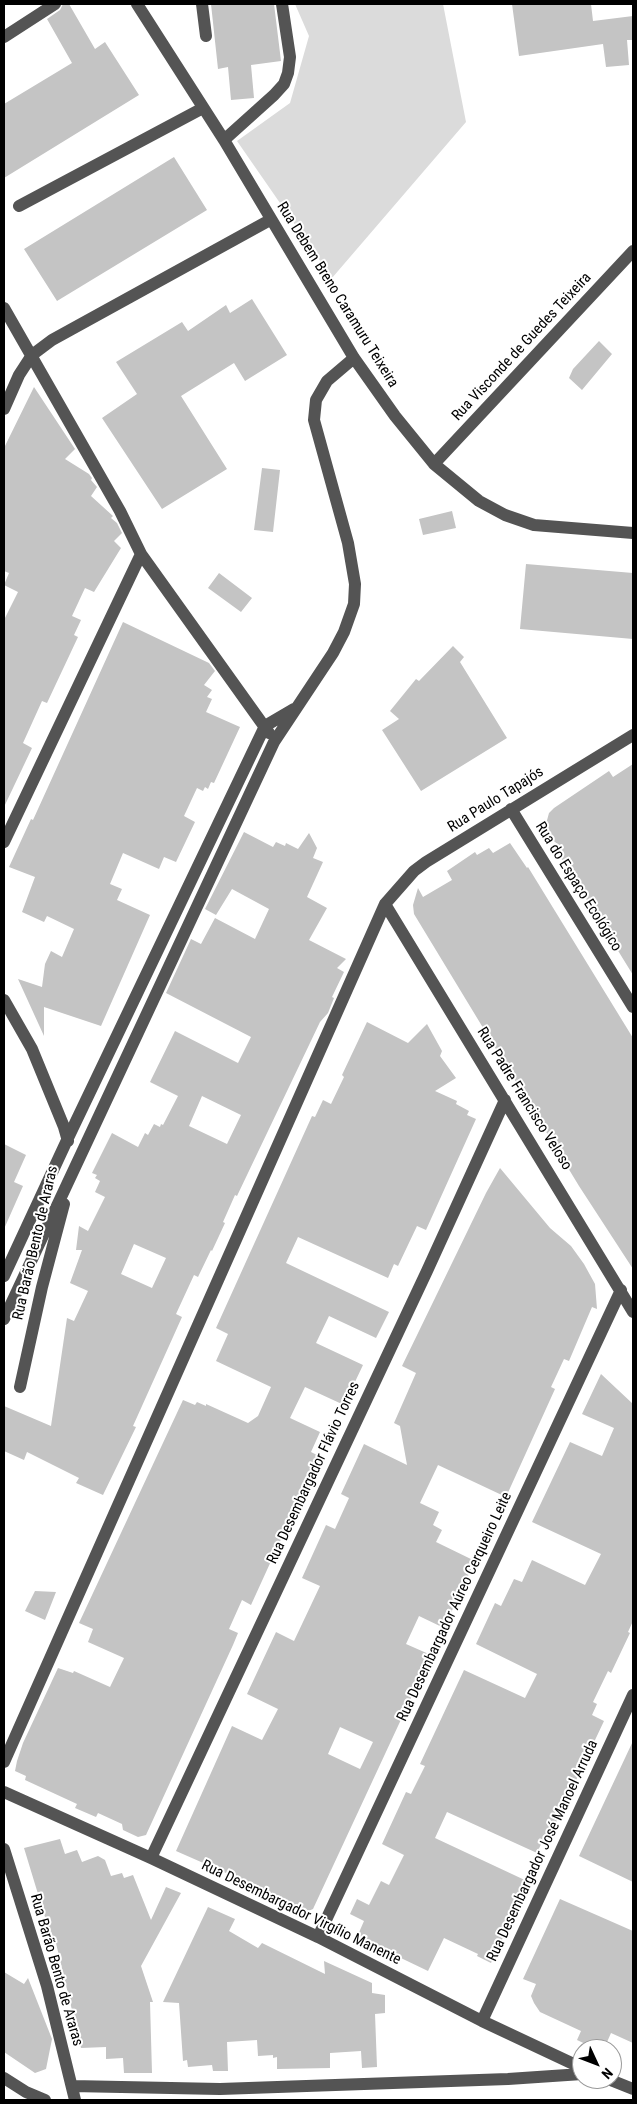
<!DOCTYPE html>
<meta charset="utf-8">
<style>
body{margin:0}
#map{position:relative;width:637px;height:2104px;overflow:hidden;background:#fff;font-family:"Roboto Condensed",sans-serif}
canvas{display:block}
.frame{position:absolute;inset:0;border:5px solid #000;pointer-events:none}
.north{position:absolute;left:572px;top:2039px;width:50px;height:50px;box-sizing:border-box;background:#fff;border:1px solid #999;border-radius:50%;rotate:133deg;font-size:14px;font-weight:700;line-height:20px;text-align:center;color:#000}
.north::after{content:'';display:block;margin:auto;width:18px;height:22px;background:#000;clip-path:polygon(50% 0,100% 100%,50% 72%,0 100%)}
</style>
<div id="map">
<canvas width="637" height="2104"></canvas>
<div class="frame"></div>
<div class="north">N</div>
</div>
<script>
const c = document.querySelector('canvas').getContext('2d');
c.lineJoin = 'round';
function fill(path, color) { c.fillStyle = color; c.fill(path, 'evenodd'); }
const poly = rows => new Path2D(rows.map(r => 'M' + r).join(''));
function strokePath(path, color, width, dash) { c.strokeStyle = color; c.lineWidth = width; c.lineCap = dash ? 'butt' : 'round'; c.setLineDash(dash || []); c.stroke(path); }
function drawText(font, color, halo, rows, align = 'center') {
  c.font = font + ' "Roboto Condensed",sans-serif'; c.lineWidth = 4; c.setLineDash([]); c.textBaseline = 'middle'; c.strokeStyle = halo; c.fillStyle = color; for (const [text, x, y, turn = 0] of rows) {
    c.save(); c.translate(x, y); c.rotate((+turn || 0) * Math.PI / 180); c.textAlign = isNaN(turn) ? turn : align; if (halo) c.strokeText(text, 0, 0); c.fillText(text, 0, 0); c.restore();
  }
}
const green = poly([
 [295,4,443,4,466,122,332,278,237,141,290,103,309,36]
]);
const building = poly([
 [63,4,69,4,95,49,105,42,139,95,4,178,4,104,72,63,47,19,60,10],
 [211,4,274,4,281,61,251,65,254,98,231,100,228,67,218,69],
 [512,4,591,4,593,21,633,16,633,40,627,40,629,65,606,67,603,44,519,56],
 [174,157,207,210,57,301,24,249],
 [252,299,287,355,245,381,234,363,181,396,227,469,162,509,102,418,137,394,116,362,182,322,188,331,226,305,230,313],
 [599,341,612,354,582,390,569,378,573,369],
 [34,387,75,449,65,459,89,474,92,478,91,480,97,487,91,496,113,516,111,518,117,523,122,533,114,541,121,548,94,592,85,588,72,616,81,620,74,635,78,637,47,703,42,701,23,743,32,748,4,807,4,620,18,592,4,585,9,573,4,571,4,448],
 [262,468,280,470,273,532,254,530],
 [452,511,456,528,423,535,419,519],
 [526,564,633,573,633,639,520,629],
 [219,573,252,598,241,612,208,588],
 [123,622,209,663,215,671,204,685,212,690,207,697,212,699,206,712,240,727,214,783,211,782,208,789,205,787,203,791,197,788,184,816,195,822,176,862,164,857,159,869,123,853,110,884,122,889,117,900,150,915,101,1026,44,1007,44,1036,18,979,42,987,45,964,51,951,62,957,74,929,47,916,44,922,22,912,35,877,9,867,31,819,33,820],
 [453,646,464,657,460,662,507,738,421,791,382,730,399,719,390,711,416,679,419,681],
 [633,764,633,975,556,850,561,847,548,836,546,824,549,813,554,808,609,771,613,777],
 [244,832,273,847,276,842,285,846,286,843,298,849,309,833,317,848,313,858,323,862,307,897,327,908,309,940,346,959,337,968,344,972,332,997,334,998,328,1013,320,1022,237,1196,235,1195,223,1222,225,1223,212,1251,211,1250,198,1277,194,1275,176,1314,182,1317,133,1426,136,1427,103,1495,76,1483,79,1478,27,1452,24,1460,4,1451,4,1406,51,1426,67,1318,74,1321,88,1291,70,1283,82,1250,76,1250,79,1226,88,1231,105,1197,95,1192,100,1181,95,1178,97,1175,92,1173,112,1133,138,1147,145,1133,148,1135,154,1124,160,1127,161,1124,163,1125,178,1096,150,1082,175,1031,238,1063,251,1037,166,993,191,939,201,944,215,918,255,939,269,909,232,889,216,915,205,909],
 [202,1096,241,1115,227,1144,189,1126],
 [134,1244,166,1258,152,1288,121,1274],
 [510,843,527,868,528,867,633,1038,633,1269,579,1186,414,914,413,905,418,888,423,897,452,880,447,871,475,852,477,855,489,848,493,853],
 [367,1022,408,1043,427,1024,442,1051,440,1056,456,1078,435,1091,457,1101,456,1104,469,1111,467,1115,476,1119,426,1230,417,1226,398,1266,394,1264,388,1278,298,1237,286,1263,389,1312,376,1338,329,1316,316,1343,363,1365,344,1405,305,1387,290,1418,320,1432,311,1452,319,1456,251,1605,242,1600,229,1629,238,1633,233,1645,146,1835,138,1837,123,1830,122,1824,98,1813,96,1817,75,1808,77,1804,25,1780,26,1776,15,1771,17,1761,23,1743,58,1668,73,1673,74,1671,110,1687,124,1658,88,1642,93,1629,79,1623,183,1400,195,1405,197,1402,206,1406,206,1404,248,1423,258,1416,271,1387,216,1361,228,1334,216,1328,312,1116,315,1117,323,1100,331,1104,344,1077,342,1075],
 [4,1144,26,1155,14,1182,23,1186,4,1229],
 [500,1168,550,1228,571,1246,584,1264,595,1284,597,1309,592,1307,569,1361,564,1359,551,1387,555,1389,506,1497,438,1465,420,1503,439,1512,433,1525,442,1530,436,1542,475,1561,444,1628,419,1616,406,1644,431,1655,313,1909,306,1912,278,1900,279,1898,267,1891,176,1851,232,1726,262,1740,278,1709,247,1694,276,1632,294,1641,320,1586,302,1578,326,1525,335,1529,349,1498,341,1494,364,1444,407,1465,400,1426,394,1423,416,1373,402,1366,486,1193],
 [340,1727,373,1742,360,1769,328,1754],
 [601,1374,633,1404,633,1621,628,1632,630,1633,611,1673,608,1671,593,1702,597,1704,592,1715,604,1721,546,1844,542,1842,537,1853,447,1812,435,1838,529,1882,491,1963,477,1956,478,1954,444,1938,428,1971,357,1937,364,1921,350,1914,357,1899,369,1905,381,1881,389,1885,404,1855,382,1844,406,1792,411,1794,425,1766,420,1764,464,1670,525,1698,537,1674,476,1644,495,1603,501,1606,514,1579,522,1582,532,1560,585,1585,601,1554,532,1522,570,1442,602,1456,614,1428,582,1414],
 [35,1591,56,1592,45,1620,25,1611],
 [633,1741,633,1882,579,1856],
 [60,1839,65,1854,77,1850,82,1862,98,1856,105,1860,111,1876,122,1873,124,1878,133,1875,151,1920,166,1887,181,1893,141,1966,153,2002,150,2002,152,2073,124,2073,123,2058,106,2059,106,2047,81,2048,55,1939,52,1940,24,1848],
 [560,1899,633,1931,633,2043,611,2033,604,2049,596,2049,577,2040,581,2031,540,2012,534,2003,531,1996,536,1984,523,1979],
 [208,1907,235,1919,229,1931,258,1948,262,1943,325,1974,324,1961,372,1983,372,1993,385,1995,385,2013,375,2014,377,2067,362,2068,361,2051,330,2053,330,2068,277,2069,277,2057,273,2058,273,2055,258,2056,257,2040,227,2042,228,2071,213,2071,212,2065,188,2067,187,2060,183,2061,179,2003,163,2002],
 [4,1972,24,1984,28,1978,52,2039,46,2069,35,2073,4,2052]
]);
const minor = poly([
 [137,4,224,140,354,358,395,416,434,464,479,501,505,515,534,525,633,533],
 [202,4,206,36],
 [4,37,55,4],
 [224,140,274,95,284,84,288,73,290,57,282,4],
 [19,206,203,108],
 [4,308,120,511,141,554,269,733],
 [4,409,19,375,32,355,52,340,270,220],
 [434,464,633,251],
 [511,809,633,1007],
 [4,842,141,554],
 [385,904,633,1312],
 [4,1000,32,1049,64,1127,68,1141],
 [4,1276,68,1138,265,726,294,709],
 [4,1319,274,742,333,653,344,632,354,604,355,584,348,543,314,420,316,400,327,381,354,358],
 [20,1387,42,1287,64,1204],
 [4,1762,385,904,414,871,426,862,633,735],
 [4,1792,151,1858,318,1937,482,2021,582,2068],
 [4,1849,47,1986,75,2100],
 [151,1858,427,1271,505,1100],
 [318,1937,621,1290],
 [482,2021,633,1695],
 [4,2078,26,2092,45,2100],
 [608,2079,633,2089],
 [72,2086,220,2089,508,2079,582,2074]
]);
const streetNames = [
 ["Rua Debem Breno Caramuru Teixeira",337,295,58],
 ["Rua Visconde de Guedes Teixeira",522,347,-47],
 ["Rua Paulo Tapajós",496,800,-32],
 ["Rua do Espaço Ecológico",578,887,58],
 ["Rua Padre Francisco Veloso",524,1099,58],
 ["Rua Barão Bento de Araras",36,1243,-77],
 ["Rua Desembargador Flávio Torres",314,1473,-65],
 ["Rua Desembargador Aúreo Cerqueiro Leite",455,1607,-65],
 ["Rua Desembargador José Manoel Arruda",543,1851,-65],
 ["Rua Desembargador Virgílio Manente",301,1913,26],
 ["Rua Barão Bento de Araras",56,1970,74]
];
fill(green, '#dbdbdb');
fill(building, '#c4c4c4');
strokePath(minor, '#545454', 12);
drawText('15px', '#000', '#fff', streetNames);
</script>
